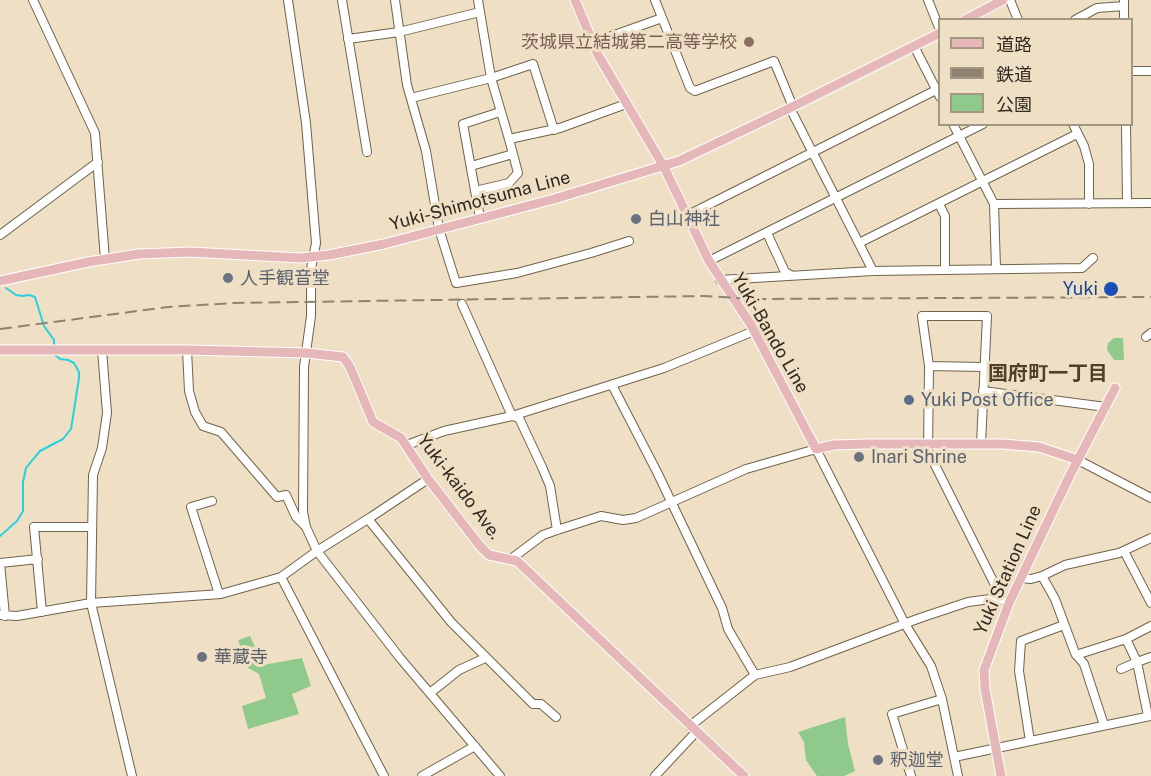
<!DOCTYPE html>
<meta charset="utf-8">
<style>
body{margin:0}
#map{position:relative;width:1151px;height:776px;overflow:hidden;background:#efe0c5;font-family:"Public Sans","Noto Sans JP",sans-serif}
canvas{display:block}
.legend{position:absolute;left:938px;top:18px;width:195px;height:108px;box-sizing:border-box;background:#efe0c5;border:2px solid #a39783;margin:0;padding:8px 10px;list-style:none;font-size:18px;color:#302a20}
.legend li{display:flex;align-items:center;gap:12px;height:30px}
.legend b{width:30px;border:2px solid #a39783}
</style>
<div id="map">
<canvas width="1151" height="776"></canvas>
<ul class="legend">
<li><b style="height:8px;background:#e6b7b9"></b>道路</li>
<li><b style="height:8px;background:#8d8370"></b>鉄道</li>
<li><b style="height:16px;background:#90c98c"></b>公園</li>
</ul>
</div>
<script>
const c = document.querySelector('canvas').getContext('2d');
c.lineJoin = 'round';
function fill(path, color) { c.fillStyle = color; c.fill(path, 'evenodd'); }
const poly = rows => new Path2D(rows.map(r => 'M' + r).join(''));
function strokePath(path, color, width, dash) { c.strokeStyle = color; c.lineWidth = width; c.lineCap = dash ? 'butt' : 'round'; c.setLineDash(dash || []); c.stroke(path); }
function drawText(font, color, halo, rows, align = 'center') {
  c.font = font + ' "Public Sans","Noto Sans JP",sans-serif'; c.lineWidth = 6; c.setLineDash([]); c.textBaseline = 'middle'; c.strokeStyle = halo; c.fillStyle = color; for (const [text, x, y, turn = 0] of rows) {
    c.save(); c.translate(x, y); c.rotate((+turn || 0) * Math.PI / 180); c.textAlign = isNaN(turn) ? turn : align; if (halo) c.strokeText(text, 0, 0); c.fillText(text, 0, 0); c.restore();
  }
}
const green = poly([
 [1114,338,1123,338,1124,360,1114,360,1107,350,1108,343],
 [250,636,263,665,302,658,311,686,292,694,299,714,248,729,242,706,266,698,259,674,248,668,238,640],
 [845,717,848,744,855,771,844,776,817,776,806,760,804,742,798,732]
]);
const stream = poly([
 [6,288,16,295,22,296,29,295,35,297,44,326,54,340,54,346],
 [0,536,17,521,23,511,23,482,26,468,30,463,40,451,63,439,71,429,79,378,79,372,74,363,68,360,60,359,55,355,54,352]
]);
const minor = poly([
 [33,0,95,133,105,259],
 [288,0,306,123,316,243,311,269,311,316,304,367,303,512,306,527,317,551,400,658,500,776],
 [342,0,367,152],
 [395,0,407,85,426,151,439,229,456,283,517,273,591,253,629,241],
 [478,0,491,78,509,139,560,128,626,104],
 [655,0,690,88,695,91,774,61,793,107],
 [928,0,940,30],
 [1010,0,1018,20],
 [1124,0,1124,20],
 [1075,20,1097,8,1124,6],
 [348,39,399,32,480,12],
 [592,43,662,18],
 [914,46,940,97],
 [1132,71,1151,71],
 [411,98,491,78,533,64,554,130],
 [790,108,873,271],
 [953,124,994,204,1151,203],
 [1073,124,1084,146,1089,164,1089,204],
 [1126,124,1127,203],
 [471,166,513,154],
 [475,191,509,183,518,173,509,139],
 [939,204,945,216,945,269],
 [994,204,996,268],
 [686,216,940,88],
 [480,218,463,124,500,112],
 [767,233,785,272,791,275],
 [0,235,98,162],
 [859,243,1077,134],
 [709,261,983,124],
 [720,280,873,271,1082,268,1093,258],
 [462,304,512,416,519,418,542,467,550,486,557,530],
 [1146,337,1151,333],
 [102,350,107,413,102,448,93,475,91,603,132,776],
 [187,350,189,391,195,412,203,426,221,432,277,497,286,495,296,517,305,526],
 [929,366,984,367],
 [612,385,657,472,722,608,728,629,755,675],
 [983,391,1106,407],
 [981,444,987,316,922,316,929,366,928,451,994,583,998,598],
 [407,445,444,431,512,416,664,368,754,331],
 [1078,460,1151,498],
 [212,501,191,507,219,594],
 [368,519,451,622,533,704,541,704,556,717],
 [1124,551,1151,603],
 [511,559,543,535,557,530,601,516,623,520,636,518,746,469,816,449,905,624,931,666,942,699,958,776],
 [1042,576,1055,599,1075,653,1084,664,1104,725],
 [281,577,384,776],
 [1021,578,1031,579,1042,576,1065,565,1119,553,1151,538],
 [42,612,34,527,92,527],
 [0,615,17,616,91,603,221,594,281,577,317,551,371,517,428,479],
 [5,616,0,563,38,559],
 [1126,639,1151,626],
 [1076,655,1126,639,1137,662,1121,669],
 [430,693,459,670,485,658],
 [1148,716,1137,662,1151,657],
 [690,726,755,675,790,667,920,618,968,602,998,598,1009,603],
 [1030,741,1019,671,1021,641,1064,625],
 [954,757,1151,716],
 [422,776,475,746],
 [655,776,696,732],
 [911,776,892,714,942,699]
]);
const major = poly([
 [575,0,598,55,664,167,709,261,751,325,816,449,834,445,866,444,1003,444,1039,447,1078,460],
 [965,20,1003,0],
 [0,281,88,262,139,254,190,252,300,258,329,255,384,244,554,199,679,161,790,108,940,33],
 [0,350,187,350,307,353,343,357,350,367,373,422,401,438,428,479,480,546,489,555,517,561,744,776],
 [1001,776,985,689,984,670,1009,603,1069,477,1115,388]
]);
const rail = poly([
 [0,329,168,307,233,303,704,296,754,299,1151,297]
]);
const markers = [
 [749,42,6,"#8d6e63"],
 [636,219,6,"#6b7280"],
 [228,278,6,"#6b7280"],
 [1111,289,8,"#1a4fb4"],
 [909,400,6,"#5c6f8a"],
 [859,457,6,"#6b7280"],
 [202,657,6,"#6b7280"],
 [878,760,6,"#6b7280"]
];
const educationNames = [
 ["茨城県立結城第二高等学校",737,42]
];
const streetNames = [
 ["Yuki-Shimotsuma Line",480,201,-15],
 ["Yuki-Bando Line",770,333,60],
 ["Yuki-kaido Ave.",459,487,53],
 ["Yuki Station Line",1008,570,-66]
];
const worshipNames = [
 ["白山神社",648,219],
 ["人手観音堂",240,278],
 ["Inari Shrine",871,457],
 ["華蔵寺",214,657],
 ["釈迦堂",890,760]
];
const transitNames = [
 ["Yuki",1098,289]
];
const serviceNames = [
 ["Yuki Post Office",921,400]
];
const neighbourhoodNames = [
 ["国府町一丁目",1048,374]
];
fill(green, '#90c98c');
strokePath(stream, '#27d1e0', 2);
strokePath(minor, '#70634b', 10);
strokePath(major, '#fff', 11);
strokePath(minor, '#fff', 8);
strokePath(major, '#e6b7b9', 9);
strokePath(rail, '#8d8370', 2, [12, 6]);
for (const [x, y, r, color] of markers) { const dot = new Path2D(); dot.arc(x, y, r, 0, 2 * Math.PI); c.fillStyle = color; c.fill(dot); strokePath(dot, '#efe0c5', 2); }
drawText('18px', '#785e54', '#efe0c5', educationNames, 'right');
drawText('18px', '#302a20', '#efe0c5', streetNames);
drawText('18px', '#5b616d', '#efe0c5', worshipNames, 'left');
drawText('18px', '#164399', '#efe0c5', transitNames, 'right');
drawText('18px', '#4e5e75', '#efe0c5', serviceNames, 'left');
drawText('bold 20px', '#4e412a', '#efe0c5', neighbourhoodNames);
</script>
